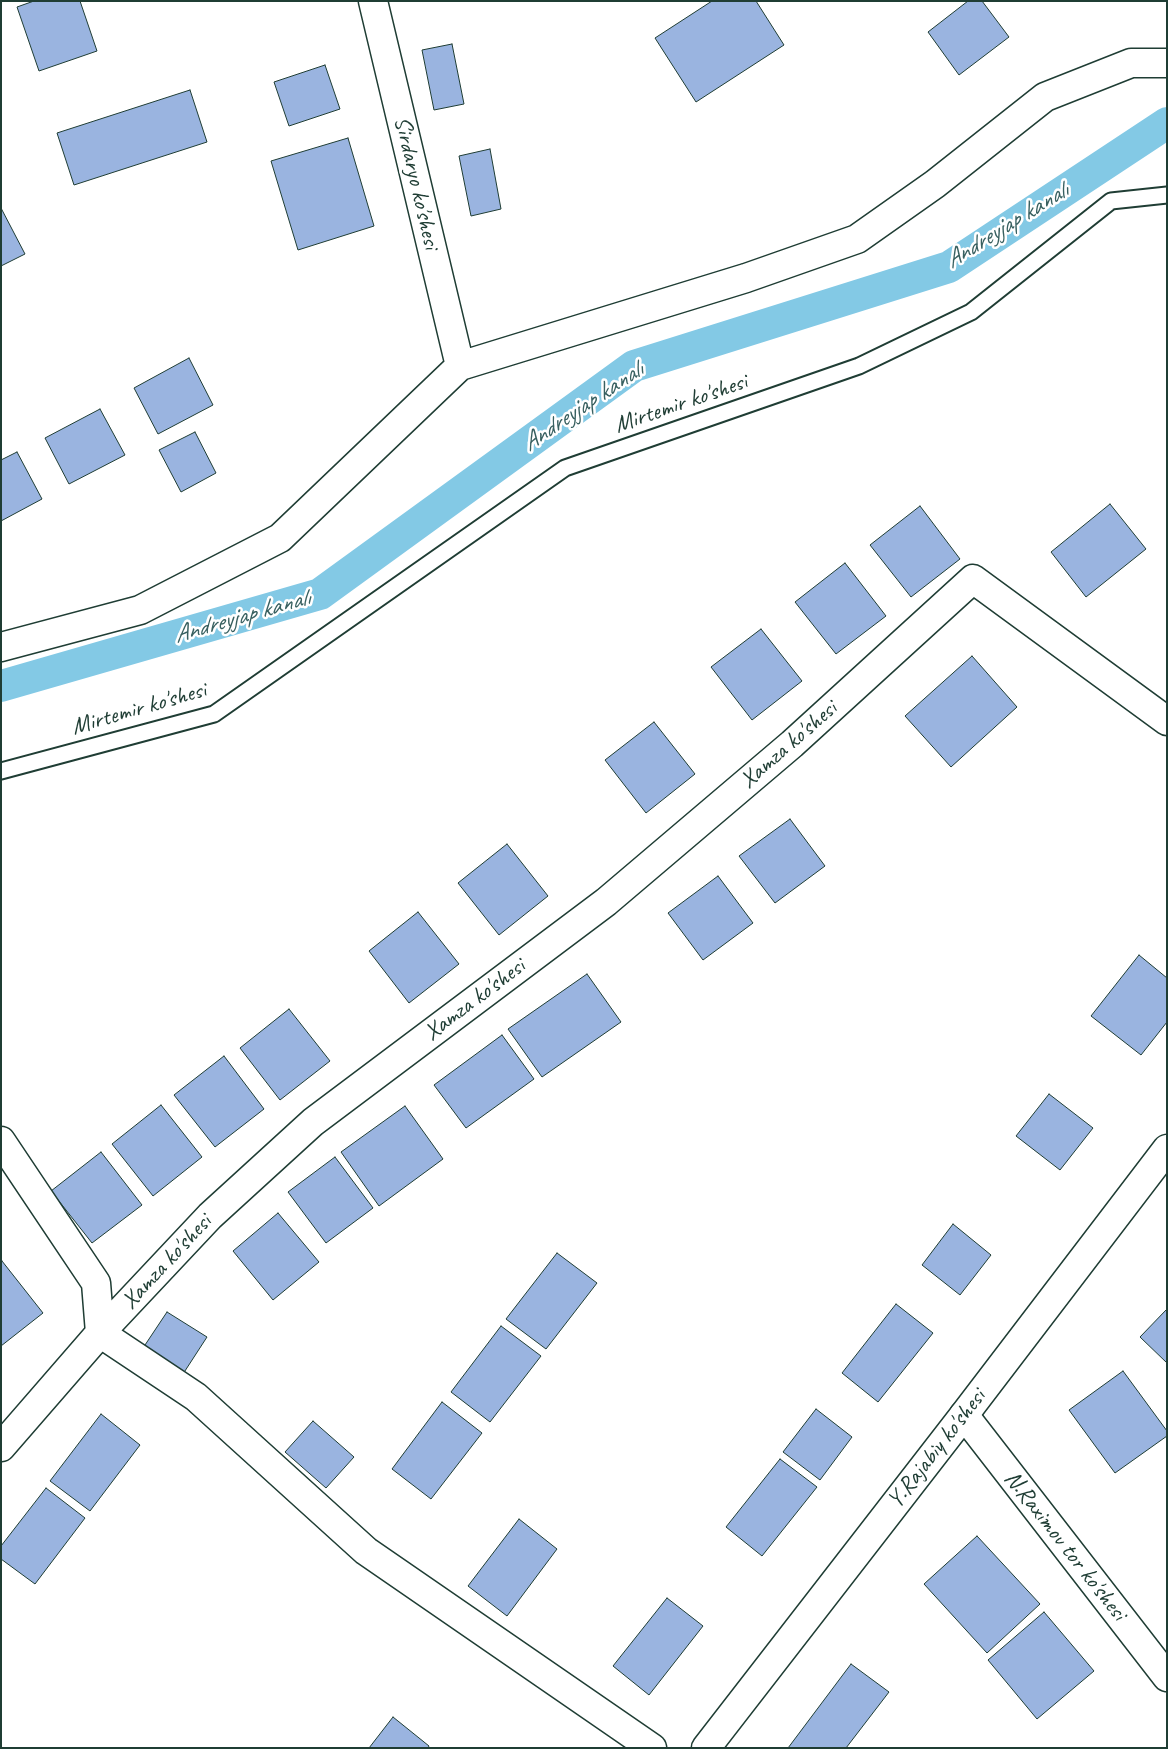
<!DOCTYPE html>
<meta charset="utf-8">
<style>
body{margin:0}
#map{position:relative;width:1168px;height:1749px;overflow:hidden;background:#fff;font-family:Caveat,sans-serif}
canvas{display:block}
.frame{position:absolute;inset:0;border:2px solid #1f3d34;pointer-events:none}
</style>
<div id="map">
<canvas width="1168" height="1749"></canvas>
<div class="frame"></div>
</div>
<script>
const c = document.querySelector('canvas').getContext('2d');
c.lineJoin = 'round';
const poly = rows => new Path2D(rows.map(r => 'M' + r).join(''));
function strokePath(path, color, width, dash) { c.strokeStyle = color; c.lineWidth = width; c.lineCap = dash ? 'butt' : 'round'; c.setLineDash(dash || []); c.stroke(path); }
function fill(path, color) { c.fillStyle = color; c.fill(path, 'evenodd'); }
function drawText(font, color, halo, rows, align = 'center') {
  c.font = font + ' Caveat,sans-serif'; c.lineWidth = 5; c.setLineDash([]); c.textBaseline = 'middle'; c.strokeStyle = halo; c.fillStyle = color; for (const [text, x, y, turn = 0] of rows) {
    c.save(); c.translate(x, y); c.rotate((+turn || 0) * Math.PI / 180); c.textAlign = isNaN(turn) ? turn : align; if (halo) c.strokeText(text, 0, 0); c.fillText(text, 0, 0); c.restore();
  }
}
const canal = poly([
 [1,686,320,594,634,366,949,267,1167,123]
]);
const building = poly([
 [34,1,80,1,97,51,39,71,17,7,34,1],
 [712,1,756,1,784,45,696,102,655,38,712,1],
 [968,1,982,1,1009,37,959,75,928,32,968,1],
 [452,44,464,104,434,110,422,50,452,44],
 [325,65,340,109,289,126,274,82,325,65],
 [190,90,207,142,74,185,57,133,190,90],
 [348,138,374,226,298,250,271,161,348,138],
 [490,149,501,209,471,216,459,156,490,149],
 [1,208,25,254,1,266,1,208],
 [189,358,213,405,158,434,134,388,189,358],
 [100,409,125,455,69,484,45,438,100,409],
 [195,432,216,473,181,492,159,450,195,432],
 [17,452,42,499,1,521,1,460,17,452],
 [1110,504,1146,549,1086,597,1051,552,1110,504],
 [920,506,960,559,911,597,870,545,920,506],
 [845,563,886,616,836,654,795,602,845,563],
 [761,629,802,681,752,720,711,667,761,629],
 [972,656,1017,707,951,767,905,716,972,656],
 [654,722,695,774,646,813,605,760,654,722],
 [790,819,825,866,775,903,739,856,790,819],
 [507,844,548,896,499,935,458,883,507,844],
 [718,876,753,923,703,960,668,913,718,876],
 [418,912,459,964,409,1003,369,951,418,912],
 [1139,955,1167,978,1167,1022,1141,1055,1091,1016,1139,955],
 [587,974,621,1022,542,1077,508,1029,587,974],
 [289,1009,330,1061,280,1100,240,1048,289,1009],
 [502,1035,534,1079,466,1128,434,1085,502,1035],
 [224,1056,264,1109,215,1147,174,1095,224,1056],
 [1049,1094,1093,1128,1060,1170,1016,1136,1049,1094],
 [161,1105,202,1157,153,1196,112,1144,161,1105],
 [405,1106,443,1159,379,1206,341,1152,405,1106],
 [101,1152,142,1205,92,1243,51,1191,101,1152],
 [335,1157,373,1208,326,1243,288,1192,335,1157],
 [278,1213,319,1262,273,1300,233,1251,278,1213],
 [953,1224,991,1255,960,1295,922,1265,953,1224],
 [557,1253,597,1283,546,1349,506,1319,557,1253],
 [2,1261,43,1313,1,1346,1,1262,2,1261],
 [896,1304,933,1333,878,1402,842,1373,896,1304],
 [1167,1309,1167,1363,1140,1337,1167,1309],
 [167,1312,207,1337,183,1374,143,1348,167,1312],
 [501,1326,541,1356,490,1422,451,1392,501,1326],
 [1123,1371,1167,1431,1167,1436,1115,1473,1069,1410,1123,1371],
 [442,1402,482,1433,431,1499,392,1469,442,1402],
 [816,1409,852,1437,820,1480,783,1452,816,1409],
 [101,1414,140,1445,90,1511,50,1481,101,1414],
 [313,1421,354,1457,326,1488,285,1452,313,1421],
 [780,1459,817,1487,762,1556,726,1527,780,1459],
 [46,1488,85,1518,35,1584,1,1559,1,1546,46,1488],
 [519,1519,557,1549,507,1616,468,1586,519,1519],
 [977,1536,1040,1604,987,1653,924,1584,977,1536],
 [667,1598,703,1626,649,1695,613,1666,667,1598],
 [1044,1612,1094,1671,1037,1719,988,1660,1044,1612],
 [851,1664,889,1692,846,1748,788,1748,851,1664],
 [393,1717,429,1746,428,1748,369,1748,393,1717]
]);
const service = poly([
 [1,771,214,714,565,468,859,366,971,312,1111,201,1167,195]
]);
const minor = poly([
 [373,1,460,366],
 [1,647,140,610,280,538,460,366,746,278,857,239,935,184,1045,97,1131,63,1167,63],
 [1,1141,96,1283,100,1333,196,1397,366,1551,652,1748],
 [964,1415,1167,1677],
 [1,1447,100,1333,210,1216,313,1122,606,902,792,744,973,579,1167,721]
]);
const tertiary = poly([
 [706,1748,964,1415,1167,1149]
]);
const streetNames = [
 ["Sirdaryo ko'shesi",416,183,77],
 ["Mirtemir ko'shesi",681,404,-19],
 ["Mirtemir ko'shesi",139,709,-16],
 ["Xamza ko'shesi",789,745,-41],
 ["Xamza ko'shesi",475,1000,-37],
 ["Xamza ko'shesi",167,1262,-47],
 ["Y.Rajabiy ko'shesi",937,1449,-52],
 ["N.Raximov tor ko'shesi",1065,1546,52]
];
const waterNames = [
 ["Andreyjap kanalı",1007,226,-32],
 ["Andreyjap kanalı",583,407,-34],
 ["Andreyjap kanalı",242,617,-16]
];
strokePath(canal, '#83c9e5', 32);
fill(building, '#9ab4e0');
strokePath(building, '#1f3d34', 1);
strokePath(service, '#1f3d34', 19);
strokePath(minor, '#1f3d34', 31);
strokePath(tertiary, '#1f3d34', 31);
strokePath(service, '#fff', 15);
strokePath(minor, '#fff', 28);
strokePath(tertiary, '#fff', 28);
drawText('24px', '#1f3d34', '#fff', streetNames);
drawText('italic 25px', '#386060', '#fff', waterNames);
</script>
